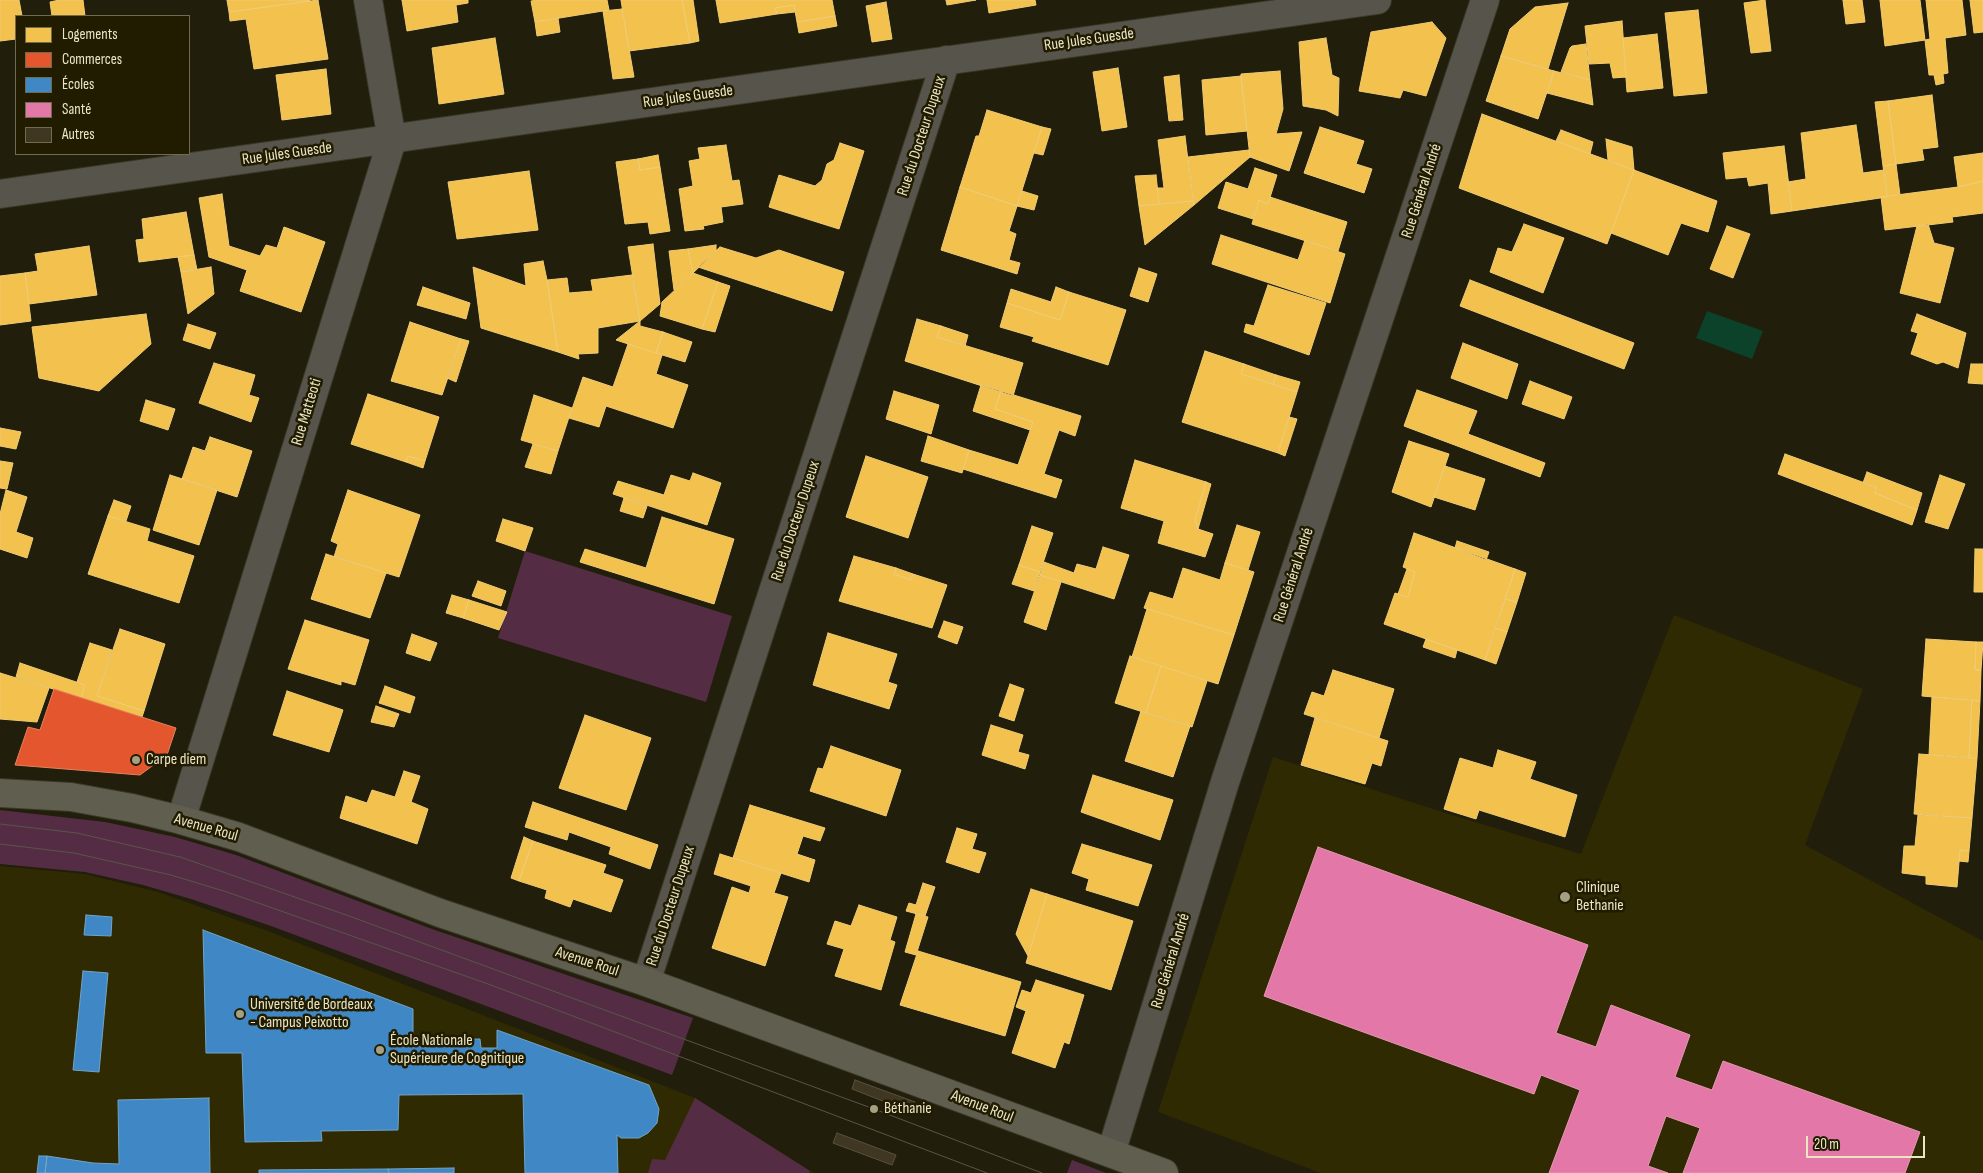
<!DOCTYPE html>
<meta charset="utf-8">
<style>
body{margin:0}
#map{position:relative;width:1983px;height:1173px;overflow:hidden;background:#211e0b;font-family:"Sofia Sans Condensed",sans-serif}
canvas{display:block}
.legend{position:absolute;left:15px;top:15px;width:175px;height:140px;box-sizing:border-box;background:#211b00;border:1px solid #716c4f;margin:0;padding:6px 9px;list-style:none;font-size:15px;color:#eae6c5}
.legend li{display:flex;align-items:center;gap:10px;height:25px}
.legend b{width:25px;border:1px solid #716c4f}
.scale{position:absolute;left:1806px;top:1136px;width:119px;height:22px;box-sizing:border-box;border:2px solid #eae6c5;border-top:0;padding-left:6px;font-size:15px;line-height:18px;white-space:nowrap;color:#eae6c5;-webkit-text-stroke:4px #211b00;paint-order:stroke}
</style>
<div id="map">
<canvas width="1983" height="1173"></canvas>
<ul class="legend">
<li><b style="height:14px;background:#f2c14e"></b>Logements</li>
<li><b style="height:14px;background:#e4572e"></b>Commerces</li>
<li><b style="height:14px;background:#3f88c5"></b>Écoles</li>
<li><b style="height:14px;background:#e377a8"></b>Santé</li>
<li><b style="height:14px;background:#3f3721"></b>Autres</li>
</ul>
<div class="scale">20 m</div>
</div>
<script>
const c = document.querySelector('canvas').getContext('2d');
c.lineJoin = 'round';
function fill(path, color) { c.fillStyle = color; c.fill(path, 'evenodd'); }
const poly = rows => new Path2D(rows.map(r => 'M' + r).join(''));
function strokePath(path, color, width, dash) { c.strokeStyle = color; c.lineWidth = width; c.lineCap = dash ? 'butt' : 'round'; c.setLineDash(dash || []); c.stroke(path); }
function drawText(font, color, halo, rows, align = 'center') {
  c.font = font + ' "Sofia Sans Condensed",sans-serif'; c.lineWidth = 5; c.setLineDash([]); c.textBaseline = 'middle'; c.strokeStyle = halo; c.fillStyle = color; for (const [text, x, y, turn = 0] of rows) {
    c.save(); c.translate(x, y); c.rotate((+turn || 0) * Math.PI / 180); c.textAlign = isNaN(turn) ? turn : align; if (halo) c.strokeText(text, 0, 0); c.fillText(text, 0, 0); c.restore();
  }
}
const built = poly([
 [1674,615,1863,689,1805,845,1983,941,1983,1173,1321,1173,1158,1112,1273,757,1442,812,1581,854],
 [0,866,85,874,158,892,265,930,695,1098,814,1173,0,1173]
]);
const green = poly([
 [525,551,732,616,706,702,498,638],
 [0,810,105,822,175,837,236,855,432,929,693,1018,672,1075,271,926,191,899,143,885,85,872,0,864],
 [695,1098,810,1171,809,1173,648,1173,652,1159,665,1160],
 [1072,1160,1106,1173,1067,1173]
]);
const water = poly([
 [1707,311,1763,331,1752,359,1696,338]
]);
const homes = poly([
 [0,0,19,0,22,16,16,16,16,39,0,41,0,0],
 [59,0,83,0,85,16,52,16,50,2,59,0],
 [227,0,310,0,310,1,229,12,227,0],
 [318,0,328,59,254,69,246,19,230,21,229,12,318,0],
 [402,0,468,0,468,3,456,5,458,22,407,31,402,0],
 [537,0,607,0,609,10,535,22,531,1,537,0],
 [621,0,682,0,690,43,629,51,621,0],
 [682,0,693,0,699,41,690,43,682,0],
 [716,0,832,0,835,16,797,22,794,5,775,8,777,14,720,23,716,0],
 [946,0,976,0,947,5,946,0],
 [987,0,1035,0,1036,5,989,13,987,0],
 [1765,0,1771,51,1751,53,1744,3,1765,0],
 [1843,0,1862,0,1865,22,1846,24,1843,0],
 [1880,0,1920,0,1925,40,1885,46,1880,0],
 [1926,0,1962,0,1966,35,1945,38,1948,73,1943,74,1944,83,1936,85,1934,75,1929,75,1925,40,1930,39,1926,0],
 [1970,0,1983,0,1983,32,1974,33,1970,0],
 [886,2,892,39,872,42,866,6,886,2],
 [1568,3,1548,69,1501,56,1510,29,1535,7,1568,3],
 [794,5,795,12,777,14,775,8,794,5],
 [622,9,634,77,613,79,603,11,622,9],
 [1698,10,1707,93,1674,96,1665,13,1698,10],
 [835,16,837,26,799,33,797,22,835,16],
 [558,18,560,32,537,36,535,22,558,18],
 [1622,21,1626,77,1613,78,1610,63,1589,64,1585,26,1622,21],
 [1432,22,1446,38,1426,96,1403,90,1400,98,1359,91,1371,32,1432,22],
 [1657,34,1663,88,1627,92,1623,38,1657,34],
 [495,38,504,94,439,104,432,48,495,38],
 [1326,38,1332,75,1339,78,1338,116,1326,110,1303,106,1299,42,1326,38],
 [1586,44,1590,80,1561,72,1570,48,1572,46,1586,44],
 [1501,56,1554,71,1538,119,1486,101,1501,56],
 [1118,68,1127,127,1102,131,1093,72,1118,68],
 [326,69,331,114,282,120,276,75,326,69],
 [1280,71,1283,109,1276,134,1302,132,1289,171,1250,157,1241,76,1241,74,1280,71],
 [1554,71,1590,80,1593,105,1547,93,1554,71],
 [1179,75,1183,120,1169,121,1164,77,1179,75],
 [1241,76,1247,131,1206,135,1202,80,1241,76],
 [1932,95,1938,147,1922,149,1924,160,1896,164,1888,101,1932,95],
 [1888,101,1896,164,1883,166,1875,102,1888,101],
 [987,110,1042,127,1017,206,960,187,976,136,979,136,987,110],
 [1482,114,1634,170,1607,244,1459,188,1482,114],
 [1856,125,1863,173,1884,170,1887,197,1792,211,1788,182,1806,179,1801,133,1856,125],
 [1042,127,1051,129,1043,155,1034,153,1042,127],
 [1320,127,1364,141,1356,164,1372,169,1364,193,1304,173,1320,127],
 [1561,130,1593,142,1590,154,1556,141,1561,130],
 [1185,136,1193,201,1159,204,1157,188,1164,188,1158,140,1185,136],
 [1606,139,1632,147,1634,170,1608,160,1606,139],
 [840,143,864,151,839,229,769,207,779,175,815,186,822,180,827,164,834,160,840,143],
 [726,145,732,181,739,180,743,204,721,207,723,222,703,226,704,229,685,231,679,189,693,186,689,161,700,159,698,148,726,145],
 [1784,146,1792,211,1771,214,1768,183,1749,186,1747,177,1726,179,1723,153,1784,146],
 [1249,150,1250,157,1194,205,1188,157,1249,150],
 [1983,153,1983,181,1958,187,1954,157,1983,153],
 [658,155,660,167,640,170,638,159,658,155],
 [638,159,640,170,660,167,670,231,650,234,648,222,625,224,616,162,638,159],
 [1896,164,1900,195,1881,197,1887,197,1883,166,1896,164],
 [1255,168,1277,175,1268,204,1259,200,1253,219,1218,208,1226,182,1248,189,1255,168],
 [1634,170,1717,201,1708,232,1681,223,1668,255,1611,233,1634,170],
 [529,171,538,230,457,239,448,182,529,171],
 [1156,175,1159,204,1139,206,1135,176,1156,175],
 [1983,181,1983,213,1952,217,1953,222,1885,230,1881,197,1958,187,1983,181],
 [960,187,1017,206,1009,231,1016,234,1009,260,1020,263,1017,274,941,250,960,187],
 [1022,191,1038,196,1034,210,1017,206,1022,191],
 [222,194,229,246,260,256,266,245,277,248,284,227,325,242,301,312,240,291,247,270,209,257,199,198,222,194],
 [1270,197,1347,222,1338,251,1252,224,1259,200,1268,204,1270,197],
 [1193,201,1194,205,1145,245,1139,206,1193,201],
 [186,212,194,255,139,262,136,240,144,239,142,219,186,212],
 [1524,224,1564,238,1543,293,1490,272,1498,248,1512,252,1524,224],
 [1928,224,1934,243,1954,248,1940,303,1900,293,1917,226,1928,224],
 [1727,226,1750,234,1733,278,1710,269,1727,226],
 [1221,235,1298,260,1305,240,1345,254,1330,303,1212,264,1221,235],
 [653,244,660,304,640,321,628,247,653,244],
 [716,245,716,251,693,273,688,249,716,245],
 [89,246,97,295,29,304,25,273,38,271,35,254,89,246],
 [720,247,756,258,779,250,844,272,832,311,698,267,720,247],
 [688,249,693,273,674,290,669,251,688,249],
 [194,255,197,270,181,272,178,257,194,255],
 [543,261,547,280,558,352,481,328,473,267,526,286,524,264,543,261],
 [211,267,214,294,188,314,181,272,211,267],
 [1139,268,1157,274,1148,302,1130,296,1139,268],
 [25,273,31,321,0,325,0,276,25,273],
 [693,273,718,282,702,329,660,316,662,302,693,273],
 [632,275,640,321,598,328,598,353,578,354,579,359,558,352,547,280,567,278,569,293,593,291,591,280,632,275],
 [1470,280,1634,343,1624,369,1460,306,1470,280],
 [718,282,730,286,715,332,702,329,718,282],
 [1268,285,1326,303,1309,355,1244,332,1246,324,1254,326,1268,285],
 [423,287,470,303,466,319,417,305,423,287],
 [1056,287,1069,292,1060,320,1007,303,1011,289,1051,302,1056,287],
 [1069,292,1126,310,1108,365,1032,341,1034,337,1000,327,1007,303,1060,320,1069,292],
 [146,314,151,344,99,391,39,378,32,327,146,314],
 [1917,314,1966,333,1958,368,1943,362,1937,364,1911,354,1918,333,1911,331,1917,314],
 [917,319,941,326,937,337,1023,363,1013,396,905,361,917,319],
 [640,321,640,326,663,332,656,353,616,340,640,321],
 [410,322,461,339,442,395,391,381,410,322],
 [188,324,216,333,210,349,183,340,188,324],
 [941,326,968,335,965,346,937,337,941,326],
 [663,332,692,342,685,362,656,353,663,332],
 [461,339,469,341,456,382,447,378,461,339],
 [1463,343,1518,364,1507,399,1451,378,1463,343],
 [628,344,662,355,656,374,688,385,673,428,606,406,599,427,569,418,583,377,613,387,628,344],
 [1205,351,1244,364,1241,374,1297,392,1278,453,1182,422,1205,351],
 [214,363,255,375,249,395,259,398,251,422,199,403,214,363],
 [1244,364,1276,375,1273,384,1241,374,1244,364],
 [1971,364,1983,364,1983,384,1968,383,1971,364],
 [1276,375,1300,382,1297,392,1273,384,1276,375],
 [1530,381,1572,397,1564,419,1522,404,1530,381],
 [981,385,1001,391,995,409,1033,422,1030,430,973,411,981,385],
 [1417,390,1477,411,1468,434,1545,463,1540,477,1404,426,1417,390],
 [894,391,939,405,931,434,886,419,894,391],
 [1001,391,1081,416,1075,436,1059,430,1044,474,1062,480,1056,498,963,469,969,450,1018,465,1033,422,995,409,1001,391],
 [368,394,439,417,425,461,408,456,406,462,351,444,368,394],
 [534,395,572,408,558,451,521,440,534,395],
 [146,400,175,409,168,430,140,421,146,400],
 [1289,417,1297,419,1285,456,1278,453,1289,417],
 [0,428,21,432,16,449,0,446,0,428],
 [928,436,969,450,962,473,921,461,928,436],
 [210,437,252,451,237,497,182,479,193,447,205,451,210,437],
 [1409,441,1449,454,1431,507,1392,492,1409,441],
 [533,444,558,451,551,474,525,467,533,444],
 [1785,454,1876,487,1875,493,1917,510,1912,525,1778,474,1785,454],
 [408,456,425,461,423,468,406,462,408,456],
 [866,456,928,477,908,538,846,517,866,456],
 [1135,460,1206,482,1195,520,1198,529,1213,534,1205,557,1158,543,1164,521,1121,508,1135,460],
 [0,461,13,463,7,489,0,488,0,461],
 [1445,466,1485,479,1475,510,1434,497,1445,466],
 [1867,472,1922,493,1917,510,1875,493,1876,487,1863,483,1867,472],
 [693,473,721,483,707,525,613,494,618,481,664,495,671,475,690,481,693,473],
 [170,475,217,490,199,545,153,530,170,475],
 [1940,475,1965,484,1948,529,1925,522,1940,475],
 [1206,482,1211,484,1198,529,1195,520,1206,482],
 [6,490,27,497,16,532,33,538,27,558,0,549,0,514,6,490],
 [348,490,420,515,399,577,334,557,338,544,331,541,348,490],
 [624,498,647,506,643,518,620,511,624,498],
 [114,500,131,506,126,521,108,516,114,500],
 [108,516,150,529,147,541,194,556,179,603,88,574,108,516],
 [662,517,734,539,714,604,580,562,585,549,646,568,662,517],
 [503,519,533,528,525,551,496,541,503,519],
 [1237,525,1260,532,1248,570,1225,563,1237,525],
 [1032,526,1053,533,1040,572,1019,565,1032,526],
 [1414,533,1515,569,1485,660,1384,624,1395,593,1408,597,1415,572,1403,567,1414,533],
 [1457,541,1489,552,1486,560,1455,548,1457,541],
 [1103,547,1129,555,1114,599,1040,575,1044,562,1074,573,1077,564,1096,569,1103,547],
 [1975,549,1983,549,1983,592,1974,592,1975,549],
 [326,554,386,573,370,618,311,599,326,554],
 [854,556,896,568,894,574,911,580,913,574,947,585,932,628,839,601,854,556],
 [1225,563,1254,572,1234,635,1144,608,1150,592,1173,599,1183,568,1220,580,1225,563],
 [1019,565,1040,572,1034,591,1012,584,1019,565],
 [896,568,913,574,911,580,894,574,896,568],
 [1407,569,1415,572,1408,597,1398,594,1407,569],
 [1515,569,1526,573,1517,602,1505,599,1515,569],
 [1040,575,1061,582,1046,630,1024,622,1040,575],
 [478,581,506,591,501,606,472,596,478,581],
 [452,595,469,600,463,618,446,613,452,595],
 [1505,599,1517,602,1507,632,1495,628,1505,599],
 [469,600,507,612,499,630,463,618,469,600],
 [1147,609,1234,635,1218,684,1132,657,1147,609],
 [305,620,369,640,355,685,341,681,341,685,288,669,305,620],
 [944,621,963,627,957,644,938,637,944,621],
 [1495,628,1507,632,1496,664,1485,660,1495,628],
 [120,629,165,644,144,711,97,696,120,629],
 [828,633,897,654,888,682,897,685,889,709,813,685,828,633],
 [412,634,437,643,430,661,406,653,412,634],
 [1426,639,1457,650,1455,658,1423,647,1426,639],
 [1926,639,1976,642,1975,670,1981,670,1980,701,1922,696,1926,639],
 [1976,642,1983,642,1981,670,1975,670,1976,642],
 [90,643,112,650,97,696,144,711,142,717,81,698,85,685,77,682,90,643],
 [1130,656,1161,666,1146,713,1115,703,1130,656],
 [20,663,85,685,81,698,16,677,20,663],
 [1161,666,1207,681,1192,727,1146,713,1161,666],
 [1333,670,1394,689,1379,738,1304,714,1312,692,1324,696,1333,670],
 [0,673,49,688,37,722,0,719,0,673],
 [1010,684,1024,689,1014,721,999,716,1010,684],
 [385,686,415,697,410,713,379,703,385,686],
 [287,691,343,710,329,752,273,735,287,691],
 [1932,697,1972,700,1969,758,1929,755,1932,697],
 [1972,700,1980,701,1977,758,1969,758,1972,700],
 [376,706,399,714,394,727,371,722,376,706],
 [1141,711,1190,726,1173,777,1125,761,1141,711],
 [585,715,651,738,626,810,559,788,585,715],
 [1315,718,1388,741,1381,766,1372,763,1365,784,1301,765,1315,718],
 [991,725,1023,735,1018,752,1029,755,1025,769,982,755,991,725],
 [831,746,901,770,886,816,810,791,818,768,823,769,831,746],
 [1498,750,1536,762,1530,779,1577,795,1565,837,1479,810,1476,819,1444,809,1460,758,1493,768,1498,750],
 [1919,754,1977,758,1972,818,1914,814,1919,754],
 [404,771,420,776,411,802,428,809,417,844,340,818,346,796,367,803,372,790,395,797,404,771],
 [1093,775,1173,800,1160,840,1081,812,1093,775],
 [533,802,658,845,650,869,609,854,611,847,569,832,567,840,525,827,533,802],
 [750,805,825,828,820,841,803,836,797,854,815,860,809,882,733,858,750,805],
 [1918,815,1972,818,1969,851,1960,850,1957,887,1926,884,1926,876,1902,873,1904,846,1915,846,1918,815],
 [957,828,977,834,972,849,986,853,979,873,946,862,957,828],
 [524,837,533,841,519,881,511,878,524,837],
 [533,841,606,865,603,873,623,880,611,912,573,899,570,907,545,898,547,890,519,881,533,841],
 [1082,844,1152,865,1138,906,1086,890,1089,879,1072,873,1082,844],
 [1960,850,1969,851,1968,862,1959,861,1960,850],
 [720,854,781,873,774,893,788,897,765,966,712,948,732,887,749,893,751,886,714,874,720,854],
 [923,883,935,887,925,916,906,911,909,903,916,905,923,883],
 [1031,889,1047,894,1028,956,1016,934,1031,889],
 [1047,894,1133,921,1111,990,1026,963,1047,894],
 [859,905,897,917,890,940,895,942,881,990,835,976,844,949,827,944,835,921,851,926,859,905],
 [916,914,928,917,916,955,905,952,916,914],
 [918,951,1021,982,1005,1036,900,1005,918,951],
 [1036,980,1084,995,1069,1044,1064,1042,1055,1068,1012,1053,1026,1011,1016,1007,1022,990,1031,993,1036,980]
]);
const shops = poly([
 [54,689,176,728,167,755,140,775,15,765,28,727,40,730,54,689]
]);
const schools = poly([
 [86,915,112,917,111,936,84,935,86,915],
 [203,930,413,1009,413,1046,430,1047,429,1040,480,1039,481,1048,497,1048,497,1030,649,1085,659,1109,657,1123,648,1133,639,1138,621,1138,617,1135,618,1173,525,1173,523,1094,399,1095,398,1130,321,1131,322,1141,245,1142,242,1053,206,1053,203,930],
 [83,971,108,973,99,1072,73,1070,83,971],
 [209,1098,210,1173,45,1173,47,1156,93,1163,119,1164,118,1100,209,1098],
 [39,1156,47,1156,45,1173,37,1173,39,1156],
 [454,1168,454,1173,389,1173,388,1169,454,1168],
 [388,1169,389,1173,259,1173,259,1170,388,1169]
]);
const health = poly([
 [1318,847,1588,945,1556,1033,1596,1047,1611,1005,1690,1035,1675,1077,1712,1090,1723,1061,1920,1132,1905,1173,1683,1173,1700,1128,1666,1116,1648,1166,1668,1173,1549,1173,1580,1090,1541,1075,1534,1094,1264,996,1318,847]
]);
const building = poly([
 [855,1080,915,1102,911,1112,852,1089,855,1080],
 [837,1133,896,1155,892,1165,833,1143,837,1133]
]);
const minor = poly([
 [0,194,1377,0],
 [181,820,392,140,368,0],
 [646,982,946,60],
 [1111,1153,1225,782,1485,0]
]);
const major = poly([
 [0,793,71,797,132,808,181,820,239,837,440,913,646,982,1164,1173]
]);
const tram = poly([
 [0,824,77,833,180,857,349,916,874,1109,1042,1173],
 [0,844,74,853,171,875,227,892,491,985,987,1173]
]);
const markers = [
 [136,760,5,"#a4a084"],
 [1565,897,6,"#a4a084"],
 [240,1014,5,"#a4a084"],
 [380,1050,5,"#a4a084"],
 [874,1109,5,"#a4a084"]
];
const streetNames = [
 ["Rue Jules Guesde",1089,40,-8],
 ["Rue Jules Guesde",688,97,-8],
 ["Rue du Docteur Dupeux",922,136,-72],
 ["Rue Jules Guesde",287,154,-8],
 ["Rue Général André",1422,191,-72],
 ["Rue Matteoti",307,412,-73],
 ["Rue du Docteur Dupeux",796,521,-72],
 ["Rue Général André",1294,575,-72],
 ["Avenue Roul",206,828,16],
 ["Rue du Docteur Dupeux",671,906,-72],
 ["Rue Général André",1171,961,-73],
 ["Avenue Roul",587,962,18],
 ["Avenue Roul",982,1107,21]
];
const poiNames = [
 ["Carpe diem",146,760],
 ["Clinique",1576,888],
 ["Bethanie",1576,906],
 ["Université de Bordeaux",250,1005],
 ["- Campus Peixotto",250,1023],
 ["École Nationale",390,1041],
 ["Supérieure de Cognitique",390,1059],
 ["Béthanie",884,1109]
];
fill(built, '#302a03');
fill(green, '#542d44');
fill(water, '#0c412a');
fill(homes, '#f2c14e');
strokePath(homes, '#f0cc72', 1);
fill(shops, '#e4572e');
strokePath(shops, '#e6825b', 1);
fill(schools, '#3f88c5');
strokePath(schools, '#72a4c5', 1);
fill(health, '#e377a8');
strokePath(health, '#e598b1', 1);
fill(building, '#3f3721');
strokePath(building, '#59513e', 1);
strokePath(minor, '#3b3827', 30);
strokePath(major, '#3b3827', 30);
strokePath(minor, '#57554b', 28);
strokePath(major, '#605e4f', 28);
strokePath(tram, '#585649', 1);
for (const [x, y, r, color] of markers) { const dot = new Path2D(); dot.arc(x, y, r, 0, 2 * Math.PI); c.fillStyle = color; c.fill(dot); strokePath(dot, '#211b00', 2); }
drawText('16px', '#eae6c5', '#211b00', streetNames);
drawText('16px', '#eae6c5', '#211b00', poiNames, 'left');
</script>
